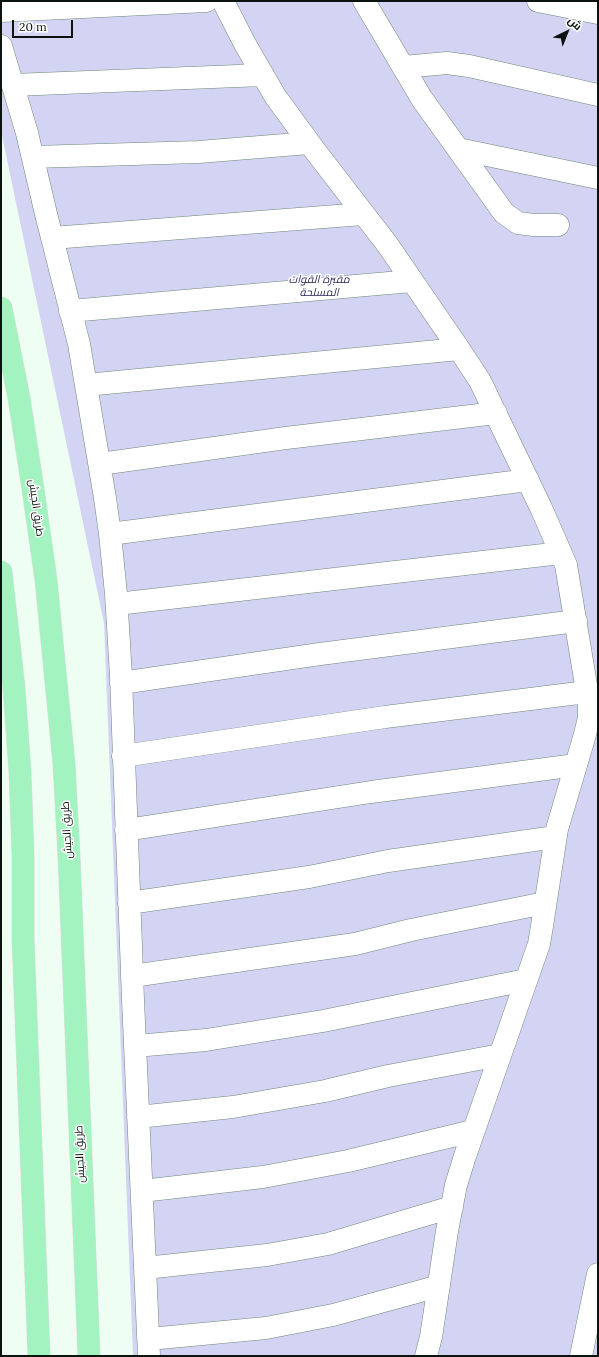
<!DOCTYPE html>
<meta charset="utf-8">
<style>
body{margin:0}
#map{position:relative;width:599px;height:1357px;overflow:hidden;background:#eefef2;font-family:Lora,Cairo,serif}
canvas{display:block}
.frame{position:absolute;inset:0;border:2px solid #0a130d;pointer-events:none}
.north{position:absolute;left:547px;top:12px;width:40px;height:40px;-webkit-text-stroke:3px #fff;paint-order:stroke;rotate:43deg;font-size:11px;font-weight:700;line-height:16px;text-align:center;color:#0a130d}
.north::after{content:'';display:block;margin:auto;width:14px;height:18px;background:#0a130d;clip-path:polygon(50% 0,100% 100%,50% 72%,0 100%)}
.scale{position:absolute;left:12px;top:20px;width:61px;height:18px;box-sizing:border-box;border:2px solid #0a130d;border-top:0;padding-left:5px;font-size:12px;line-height:14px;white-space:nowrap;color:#0a130d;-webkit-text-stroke:3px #fff;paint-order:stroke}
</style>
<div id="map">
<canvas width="599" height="1357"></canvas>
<div class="frame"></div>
<div class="north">ش</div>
<div class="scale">20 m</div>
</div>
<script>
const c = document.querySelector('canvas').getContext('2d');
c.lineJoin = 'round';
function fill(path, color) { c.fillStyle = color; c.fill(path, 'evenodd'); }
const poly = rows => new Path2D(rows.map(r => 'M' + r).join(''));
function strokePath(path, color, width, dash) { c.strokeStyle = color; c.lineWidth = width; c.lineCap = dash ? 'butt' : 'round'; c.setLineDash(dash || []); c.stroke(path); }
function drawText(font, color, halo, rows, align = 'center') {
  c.font = font + ' Lora,Cairo,serif'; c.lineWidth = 3; c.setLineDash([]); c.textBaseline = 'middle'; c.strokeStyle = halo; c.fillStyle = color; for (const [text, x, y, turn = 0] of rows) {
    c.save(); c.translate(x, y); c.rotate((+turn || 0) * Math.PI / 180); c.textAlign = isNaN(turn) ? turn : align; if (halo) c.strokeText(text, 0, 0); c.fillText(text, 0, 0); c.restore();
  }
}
const green = poly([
 [1,1,598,1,598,1356,133,1356,104,623,1,131]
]);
const minor = poly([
 [223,1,245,44,275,96,316,152,387,244,459,349,480,381,542,510,566,565,589,703,589,718,584,738,557,829,542,926,539,944,465,1156,456,1185,447,1231,431,1337,426,1356],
 [364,1,422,99,504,213,518,223,534,225,558,225],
 [538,1,598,13],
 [1,11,206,1],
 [1,46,27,133,46,214,79,344,105,498,110,534,116,594,121,676,133,1000,149,1356],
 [403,67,447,63,469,66,598,95],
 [13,85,263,75],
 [458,149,598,178],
 [33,157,199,152,309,143],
 [52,238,363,214],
 [70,311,412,281],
 [86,385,459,349],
 [100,464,286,438,496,413],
 [110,534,528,480],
 [117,604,561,553],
 [121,683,320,654,576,621],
 [123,756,385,717,587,692],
 [126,830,371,792,576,765],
 [129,903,309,877,388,861,555,837],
 [132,976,355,944,411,930,545,903],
 [135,1046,206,1040,323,1021,526,980],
 [138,1117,233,1107,325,1091,388,1076,500,1055],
 [142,1191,263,1177,348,1161,473,1131],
 [145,1268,267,1255,328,1244,452,1207],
 [149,1339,266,1328,333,1315,439,1286],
 [581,1356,598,1274]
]);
const major = poly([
 [1,308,19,398,33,489,46,580,64,764,69,856,89,1356],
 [1,572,14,688,20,772,23,855,23,939,39,1356]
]);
const parkNames = [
 ["مقبرة القوات",319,280],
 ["المسلحة",319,293]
];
const streetNames = [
 ["طريق الجيش",36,508,82],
 ["طريق الجيش",67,830,-93],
 ["طريق الجيش",80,1154,-92]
];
fill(green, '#d3d4f4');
strokePath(minor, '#6f8876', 23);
strokePath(major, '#dddedd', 23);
strokePath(minor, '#fff', 22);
strokePath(major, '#a3f3c1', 22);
drawText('italic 11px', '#2e2b59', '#fff', parkNames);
drawText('11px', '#0a130d', '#fff', streetNames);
</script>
